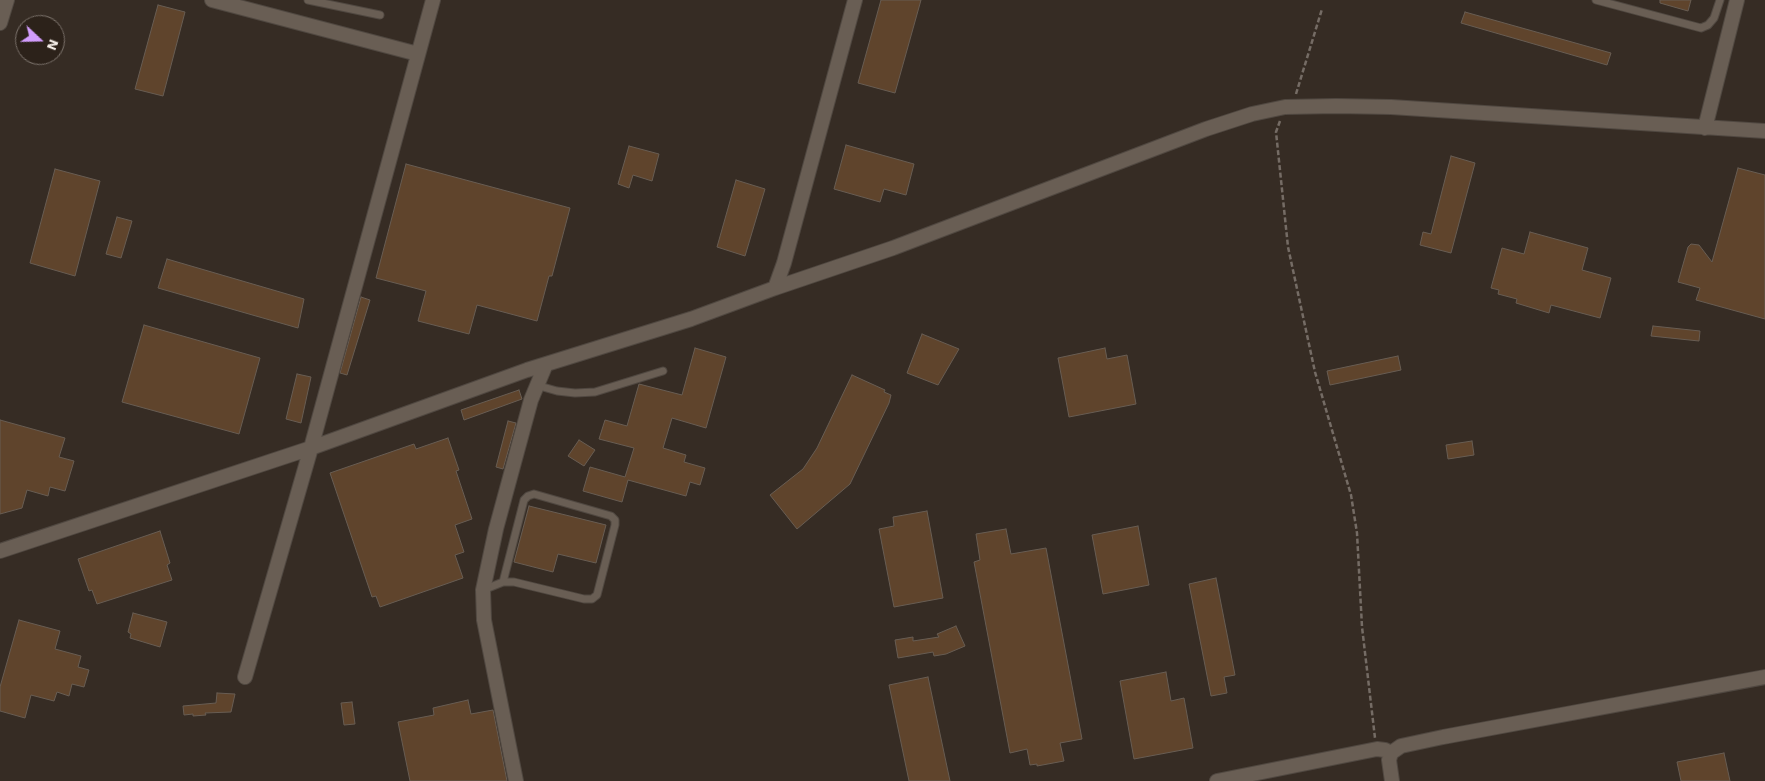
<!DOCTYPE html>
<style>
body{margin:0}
#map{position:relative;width:1765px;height:781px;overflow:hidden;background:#362c24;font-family:"Work Sans",sans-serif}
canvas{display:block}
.north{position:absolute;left:15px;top:15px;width:50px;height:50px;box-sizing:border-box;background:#2c221a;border:1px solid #7c736c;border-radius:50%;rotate:111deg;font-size:14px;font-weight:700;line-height:20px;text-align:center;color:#f3ede7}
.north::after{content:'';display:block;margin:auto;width:18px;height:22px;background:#d29dfd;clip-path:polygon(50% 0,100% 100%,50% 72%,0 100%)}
</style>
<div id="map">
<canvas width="1765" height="781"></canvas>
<div class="north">N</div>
</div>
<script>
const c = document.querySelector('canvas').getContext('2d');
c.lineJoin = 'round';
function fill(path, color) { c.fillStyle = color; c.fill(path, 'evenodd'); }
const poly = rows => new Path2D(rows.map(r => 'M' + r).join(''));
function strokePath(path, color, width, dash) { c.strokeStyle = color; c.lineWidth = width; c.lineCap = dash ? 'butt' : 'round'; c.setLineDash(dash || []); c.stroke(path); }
const building = poly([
 [881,0,921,0,895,93,858,83,881,0],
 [1660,0,1691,0,1688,11,1660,3,1660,0],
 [158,5,185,12,163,96,135,89,158,5],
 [1465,12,1611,53,1607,65,1461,23,1465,12],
 [846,145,914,164,906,195,884,189,880,202,834,189,846,145],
 [629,146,659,154,652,181,633,175,629,188,618,184,629,146],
 [1451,156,1475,163,1451,253,1420,245,1423,232,1431,234,1451,156],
 [406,164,570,208,552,276,549,276,537,321,477,305,469,334,418,321,426,291,376,278,406,164],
 [1738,168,1765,175,1765,319,1696,300,1700,288,1678,282,1688,247,1691,244,1699,245,1712,262,1738,168],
 [55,169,100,181,75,276,30,263,55,169],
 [736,180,765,189,745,256,717,247,736,180],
 [117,217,132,221,121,258,106,254,117,217],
 [1530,232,1588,248,1582,270,1611,278,1600,318,1551,305,1549,313,1516,303,1517,299,1498,294,1499,290,1491,288,1502,248,1524,254,1530,232],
 [167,259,304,299,298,328,158,288,167,259],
 [361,297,370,300,347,375,340,373,361,297],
 [144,325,260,358,239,434,122,402,144,325],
 [1653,326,1700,331,1699,341,1651,336,1653,326],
 [922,334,959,349,938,385,907,373,922,334],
 [695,348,726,357,706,428,672,418,663,448,686,455,684,462,705,468,700,485,690,482,686,496,628,480,622,502,583,491,590,467,625,477,634,448,599,439,605,420,627,426,639,384,682,395,695,348],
 [1105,348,1107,359,1127,355,1136,404,1069,417,1058,358,1105,348],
 [1398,356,1401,370,1330,385,1327,371,1398,356],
 [297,374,311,377,301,423,286,419,297,374],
 [852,375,885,390,884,392,891,395,889,403,850,484,797,529,770,495,803,469,817,448,852,375],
 [519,390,522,399,464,420,461,410,519,390],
 [0,420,65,438,59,457,74,461,65,491,50,487,48,496,27,490,22,508,0,514,0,420],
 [508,421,516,423,503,469,496,467,508,421],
 [448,438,459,470,456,471,472,519,455,525,464,552,455,555,463,578,380,607,376,596,372,597,330,473,414,444,416,449,448,438],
 [579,440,595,450,584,466,568,456,579,440],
 [1472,441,1474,455,1448,459,1446,445,1472,441],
 [529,506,606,525,596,563,558,554,553,572,514,562,529,506],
 [927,511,943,598,894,607,879,529,894,526,893,517,927,511],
 [1138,526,1149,585,1103,594,1092,535,1138,526],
 [1006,529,1011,554,1046,548,1082,739,1060,743,1064,761,1037,766,1037,764,1030,765,1027,749,1010,753,974,562,980,560,976,534,1006,529],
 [160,531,170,563,167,565,172,580,97,604,92,590,89,591,78,559,160,531],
 [1216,578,1235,675,1224,677,1227,693,1211,696,1189,584,1216,578],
 [133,613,167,622,160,647,130,638,131,634,128,632,133,613],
 [19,620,60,631,55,649,81,656,78,667,89,670,84,687,72,684,69,696,57,692,54,701,31,695,25,718,0,711,0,687,19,620],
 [956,626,965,646,946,654,934,656,933,652,898,658,895,640,913,637,913,641,939,637,937,634,956,626],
 [1166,672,1171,701,1184,698,1193,748,1134,759,1120,681,1166,672],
 [928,677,950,781,909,781,889,685,928,677],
 [217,693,235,694,231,712,205,713,206,715,193,716,193,714,184,715,183,706,216,703,217,693],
 [468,700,471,714,493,710,507,781,410,781,398,722,434,715,433,708,468,700],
 [352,702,355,724,344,725,341,703,352,702],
 [1724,753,1730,781,1681,781,1677,762,1724,753]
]);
const path = poly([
 [1296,94,1322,9],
 [1280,121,1276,132,1288,247,1315,372,1351,495,1357,533,1362,627,1375,738]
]);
const service = poly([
 [308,0,380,15],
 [1596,0,1701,28,1708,25,1714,18,1720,0],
 [536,385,557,391,575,393,595,392,663,371],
 [483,590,503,582,514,582,584,599,592,599,597,595,615,525,615,520,611,516,534,494,528,496,524,500,503,582]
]);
const minor = poly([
 [212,0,418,54],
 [0,23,7,0],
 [1705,128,1737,0],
 [775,288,784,263,855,0],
 [0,551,311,448,527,370,691,319,775,288,893,248,1206,129,1252,114,1285,107,1336,106,1391,107,1765,131],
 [245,677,311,448,433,0],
 [516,781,484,620,483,590,496,529,531,400,546,364],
 [1217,781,1377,749,1385,750,1391,753],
 [1392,781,1389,760,1391,753,1401,746,1443,737,1765,677]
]);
fill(building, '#5f442c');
strokePath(building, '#685d53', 1);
strokePath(service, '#504841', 9);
strokePath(minor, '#504841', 16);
strokePath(path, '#756c65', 2.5, [5, 2.5]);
strokePath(service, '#695e54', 7);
strokePath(minor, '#695e54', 14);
</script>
